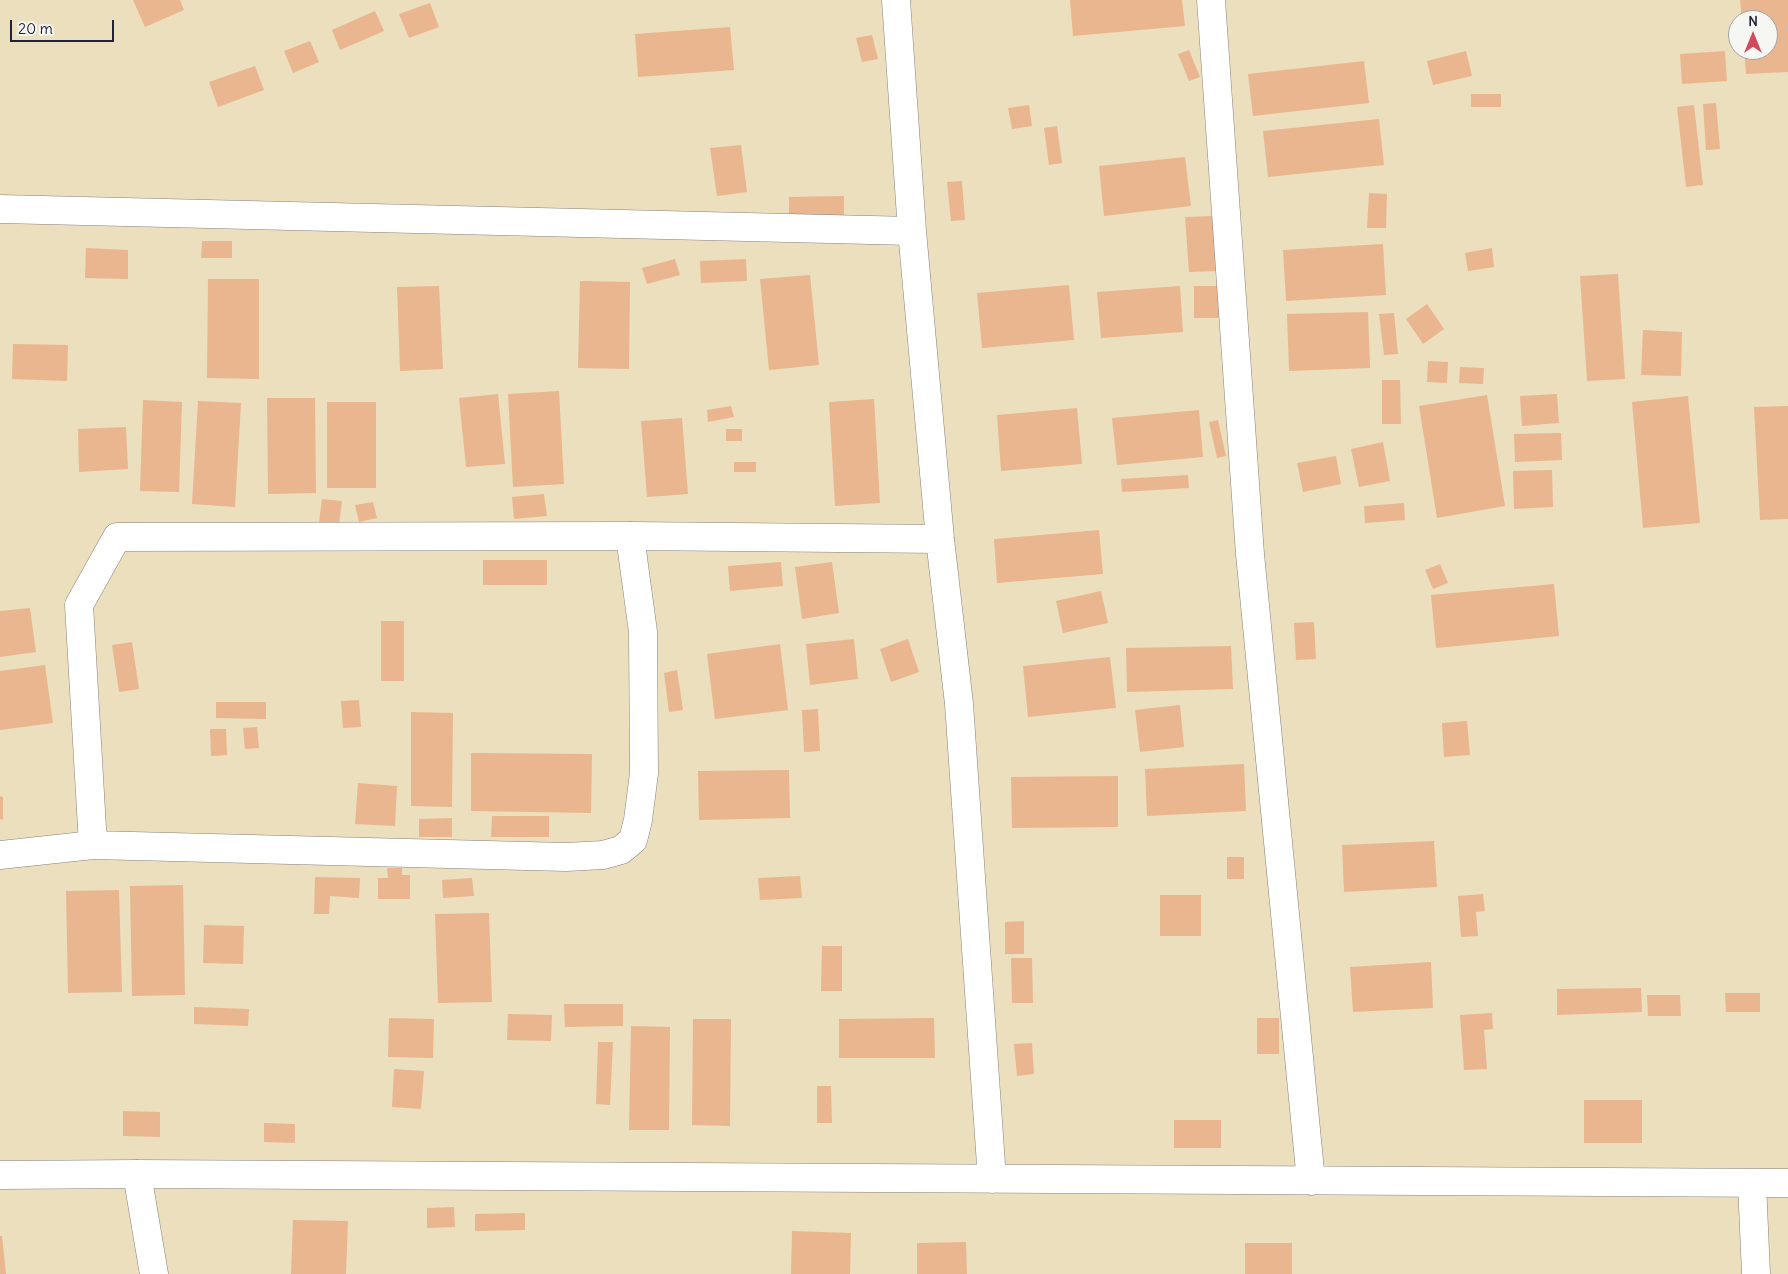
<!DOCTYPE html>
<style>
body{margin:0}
#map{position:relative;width:1788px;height:1274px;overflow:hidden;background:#ecdfbd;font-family:Delius,sans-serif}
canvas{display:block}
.north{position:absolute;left:1728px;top:10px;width:50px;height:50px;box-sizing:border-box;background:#f6f6f2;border:1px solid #a1a1a9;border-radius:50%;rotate:0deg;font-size:14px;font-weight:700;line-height:20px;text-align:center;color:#22223b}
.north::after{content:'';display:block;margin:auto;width:18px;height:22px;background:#d1495b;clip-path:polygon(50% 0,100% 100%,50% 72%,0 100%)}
.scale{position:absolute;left:10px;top:20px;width:104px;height:22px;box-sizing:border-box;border:2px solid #22223b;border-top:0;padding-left:6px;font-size:15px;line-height:18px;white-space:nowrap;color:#22223b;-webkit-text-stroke:4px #f6f6f2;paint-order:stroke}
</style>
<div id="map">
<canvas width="1788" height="1274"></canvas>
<div class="north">N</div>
<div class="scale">20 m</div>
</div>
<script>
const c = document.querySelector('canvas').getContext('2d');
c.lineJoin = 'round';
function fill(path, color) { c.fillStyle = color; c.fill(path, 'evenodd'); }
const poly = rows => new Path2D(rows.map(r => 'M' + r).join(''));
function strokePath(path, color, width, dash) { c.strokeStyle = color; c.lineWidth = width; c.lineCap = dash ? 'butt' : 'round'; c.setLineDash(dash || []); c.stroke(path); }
const building = poly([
 [133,0,180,0,184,10,145,27],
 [1070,0,1182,0,1185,26,1073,36],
 [1740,0,1788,0,1788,72,1746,74,1744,50,1768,50,1768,20,1742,20],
 [430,3,439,27,409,38,399,14],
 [375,11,384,31,340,50,332,30],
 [730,27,734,70,638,77,635,34],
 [872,35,878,59,862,62,856,38],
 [310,41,319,62,293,73,284,51],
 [1189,50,1200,77,1189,81,1178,54],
 [1466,51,1472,76,1433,85,1427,61],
 [1725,51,1727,81,1682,84,1680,54],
 [1364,61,1369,103,1253,116,1248,74],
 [255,66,264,90,218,107,209,82],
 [1471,94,1501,94,1501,107,1471,107],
 [1716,103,1720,149,1706,150,1703,104],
 [1029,105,1032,126,1012,129,1008,108],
 [1694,105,1703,185,1686,187,1677,107],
 [1379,119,1384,165,1268,177,1263,131],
 [1057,126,1062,163,1049,165,1044,128],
 [741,145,747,192,717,196,710,148],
 [1185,157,1191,206,1104,216,1099,166],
 [962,181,965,220,951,221,947,182],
 [1369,193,1387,194,1386,228,1367,228],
 [844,196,844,217,789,217,789,197],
 [1214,216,1218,271,1189,272,1185,217],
 [202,241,232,241,232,258,201,258],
 [1383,244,1386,295,1286,301,1283,250],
 [86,248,128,250,128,279,85,278],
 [1492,248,1494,267,1468,271,1465,253],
 [675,259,680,275,647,284,642,268],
 [746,259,747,281,701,283,700,261],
 [1618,274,1625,379,1587,381,1580,276],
 [810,275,819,365,769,370,760,279],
 [208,279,259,279,259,379,207,378],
 [580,281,630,282,629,369,578,368],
 [1069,285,1074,340,982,348,977,293],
 [439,286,443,369,400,371,397,287],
 [1180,286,1183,332,1101,338,1097,292],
 [1194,286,1220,286,1220,318,1194,318],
 [1427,304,1444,329,1423,344,1406,319],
 [1368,312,1370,368,1289,371,1287,314],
 [1394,313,1398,354,1384,355,1379,314],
 [1643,330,1682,332,1681,376,1641,375],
 [13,344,68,345,67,381,12,379],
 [1428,361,1448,362,1447,383,1427,382],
 [1460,367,1484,368,1483,384,1459,383],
 [1382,380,1400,380,1401,424,1382,424],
 [559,391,564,484,513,487,508,394],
 [498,394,505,464,466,467,459,398],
 [1557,394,1559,423,1522,426,1520,396],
 [1487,395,1505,506,1437,518,1419,406],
 [1688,396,1700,523,1643,528,1632,402],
 [267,398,315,398,316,493,268,494],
 [874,399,880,503,835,506,829,402],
 [143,400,182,402,179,492,140,491],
 [198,401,241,403,235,507,192,504],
 [327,402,376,402,376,488,327,488],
 [731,406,734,417,708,422,707,410],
 [1788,406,1788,519,1760,520,1754,407],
 [1077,408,1082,464,1001,471,997,415],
 [1199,410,1203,457,1117,465,1112,418],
 [682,418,688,494,647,497,641,421],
 [1218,420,1226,456,1217,458,1209,422],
 [126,427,128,469,79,472,78,429],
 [726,429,742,429,742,441,726,441],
 [1561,433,1562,460,1515,462,1514,434],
 [1383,442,1390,481,1359,487,1351,449],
 [1336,456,1341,484,1303,492,1297,463],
 [734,462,756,462,756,472,734,472],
 [1552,470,1553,507,1514,509,1513,471],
 [1188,475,1189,488,1122,492,1121,479],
 [544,494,547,516,514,519,512,497],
 [322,499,342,501,338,532,318,530],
 [373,502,377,518,359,522,355,505],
 [1404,503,1405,520,1365,523,1364,506],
 [1099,530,1103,574,997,583,994,539],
 [483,560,547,560,547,585,483,585],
 [781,562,783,586,730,591,728,566],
 [832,562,839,613,802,619,795,567],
 [1440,564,1448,583,1433,589,1425,570],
 [1554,584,1559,636,1436,648,1431,595],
 [1101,591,1108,623,1063,633,1056,601],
 [30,608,36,652,0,657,0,611],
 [381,621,404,621,404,681,381,681],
 [1314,622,1316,659,1296,660,1294,623],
 [854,639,858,679,810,685,806,644],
 [908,639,919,672,891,682,880,649],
 [132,642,139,689,119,692,112,645],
 [780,644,788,710,715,719,707,654],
 [1231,646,1233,689,1127,692,1126,648],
 [1110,657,1116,708,1028,717,1023,666],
 [45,665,53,723,0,730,0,671],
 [677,670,683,710,669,712,664,673],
 [359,700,361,727,343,728,341,701],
 [216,702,266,702,266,719,216,718],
 [1180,705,1184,747,1140,752,1135,710],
 [818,709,820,751,804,752,802,710],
 [411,712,453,713,452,807,411,806],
 [1467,721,1470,755,1444,757,1442,723],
 [257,727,259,748,245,749,243,728],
 [210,729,226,729,227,755,211,756],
 [471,753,592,754,591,813,471,811],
 [1244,764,1246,811,1147,816,1145,769],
 [789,770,790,818,699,820,698,771],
 [1118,776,1118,827,1012,828,1011,777],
 [358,783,397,786,395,826,355,824],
 [0,796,3,797,3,820,0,819],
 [492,816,549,816,549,837,491,837],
 [452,818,452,837,419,837,419,819],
 [1434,841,1437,887,1344,892,1342,845],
 [1227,857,1244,857,1244,879,1227,879],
 [387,868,402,868,402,875,410,875,410,899,378,899,378,878,388,878],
 [800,876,802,898,760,900,758,878],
 [315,877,360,878,359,898,330,896,329,914,314,914],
 [472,878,474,896,443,898,442,880],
 [183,885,185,995,132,996,130,886],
 [119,890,122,992,68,993,66,891],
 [1483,894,1485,911,1476,912,1478,936,1461,937,1458,896],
 [1160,895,1201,895,1201,936,1160,936],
 [489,913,492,1002,438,1003,435,914],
 [1024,921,1024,954,1005,954,1005,922],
 [204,925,244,926,243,964,203,963],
 [822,946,842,946,842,991,821,991],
 [1011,958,1032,958,1033,1003,1012,1003],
 [1431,962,1433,1008,1353,1012,1350,967],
 [1641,988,1642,1012,1557,1015,1557,989],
 [1725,993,1760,993,1760,1012,1726,1012],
 [1647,995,1680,995,1681,1016,1648,1016],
 [564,1004,623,1004,623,1026,565,1027],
 [194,1007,249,1009,248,1026,194,1024],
 [1492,1013,1493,1029,1484,1030,1487,1069,1464,1070,1460,1015],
 [508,1014,552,1015,551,1041,507,1040],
 [389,1018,434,1019,433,1058,388,1057],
 [934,1018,935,1058,839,1058,839,1019],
 [1257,1018,1279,1018,1279,1054,1257,1054],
 [693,1019,731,1019,730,1126,692,1125],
 [631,1026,670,1027,669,1130,629,1130],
 [598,1042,613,1042,610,1105,596,1104],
 [1032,1043,1034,1074,1017,1076,1014,1044],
 [394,1069,424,1071,421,1109,392,1107],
 [817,1086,831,1086,832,1123,817,1123],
 [1584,1100,1642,1100,1642,1143,1584,1143],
 [123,1111,160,1112,160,1137,123,1136],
 [1174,1120,1221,1120,1221,1148,1174,1148],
 [264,1123,295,1124,295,1143,264,1142],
 [454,1207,455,1227,427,1228,427,1208],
 [525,1213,525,1230,475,1231,475,1214],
 [293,1220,348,1221,346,1274,291,1274],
 [792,1231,851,1233,850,1274,791,1274],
 [0,1236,2,1236,6,1274,0,1274],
 [966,1242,967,1274,917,1274,917,1243],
 [1245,1243,1292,1243,1292,1274,1245,1274]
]);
const minor = poly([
 [896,0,912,231,940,539,959,704,992,1179],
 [1211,0,1250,554,1311,1181],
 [0,209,912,231],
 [93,845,79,605,117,537,630,536,940,539],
 [0,855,93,845,566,857,603,855,621,850,633,840,638,820,644,773,643,632,630,536],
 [137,1174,154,1274],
 [0,1175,137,1174,1788,1183],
 [1752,1183,1756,1274]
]);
fill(building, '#e9b68f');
strokePath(minor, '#87807c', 29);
strokePath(minor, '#fff', 28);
</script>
